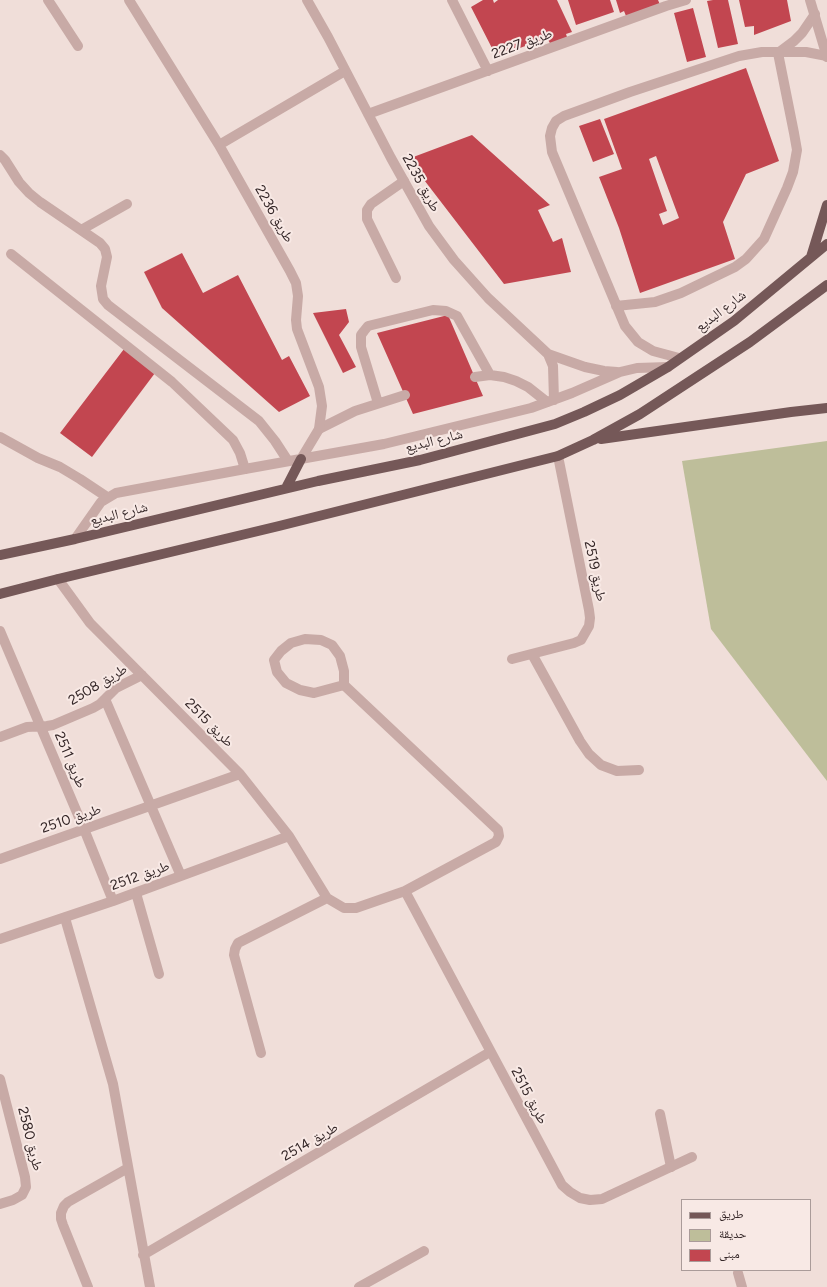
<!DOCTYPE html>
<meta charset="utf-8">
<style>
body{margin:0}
#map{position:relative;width:827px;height:1287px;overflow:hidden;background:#f0ded9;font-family:Figtree,"Noto Naskh Arabic",sans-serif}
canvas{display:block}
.legend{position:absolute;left:681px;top:1199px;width:130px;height:72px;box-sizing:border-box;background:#f8e9e5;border:1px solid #aa9b99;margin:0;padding:5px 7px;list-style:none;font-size:12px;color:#342627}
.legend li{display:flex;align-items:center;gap:8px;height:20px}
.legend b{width:20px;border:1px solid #aa9b99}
</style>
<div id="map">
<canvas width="827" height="1287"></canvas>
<ul class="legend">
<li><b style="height:5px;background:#755858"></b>طريق</li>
<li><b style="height:11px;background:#bebe9a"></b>حديقة</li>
<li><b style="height:11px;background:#c24650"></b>مبنى</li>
</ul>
</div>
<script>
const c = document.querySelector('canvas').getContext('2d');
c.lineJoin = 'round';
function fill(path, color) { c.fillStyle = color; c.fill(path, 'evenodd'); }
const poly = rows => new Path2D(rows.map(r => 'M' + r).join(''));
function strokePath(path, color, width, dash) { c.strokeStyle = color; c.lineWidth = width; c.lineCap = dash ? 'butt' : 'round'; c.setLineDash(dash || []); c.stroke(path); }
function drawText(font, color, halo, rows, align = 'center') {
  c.font = font + ' Figtree,"Noto Naskh Arabic",sans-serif'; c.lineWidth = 4; c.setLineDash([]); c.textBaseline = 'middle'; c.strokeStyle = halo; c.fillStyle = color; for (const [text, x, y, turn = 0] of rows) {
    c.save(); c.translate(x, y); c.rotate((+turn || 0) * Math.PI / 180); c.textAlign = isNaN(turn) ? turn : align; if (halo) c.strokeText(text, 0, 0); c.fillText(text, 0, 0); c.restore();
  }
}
const green = poly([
 [827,441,827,781,711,629,682,461]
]);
const building = poly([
 [483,0,493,0,494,3,498,0,557,0,572,32,566,34,568,40,551,45,547,38,501,55,495,54,471,7],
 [568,0,610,0,614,12,576,25],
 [616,0,658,0,661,7,626,16,624,11,620,13],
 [713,0,728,0,738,44,718,48,707,1],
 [739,0,787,0,791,21,754,35,754,26,745,27],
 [693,8,706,57,687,62,674,13],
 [746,68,779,161,746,174,723,222,735,259,640,293,619,228,599,177,622,169,604,119],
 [656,156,679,218,663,225,659,214,667,211,649,159],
 [600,119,614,154,593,162,579,126],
 [472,135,550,205,538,210,553,242,562,238,571,272,504,284,408,159],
 [182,253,203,293,238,275,282,360,289,356,310,396,279,412,162,308,144,272],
 [346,309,349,322,339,335,356,367,343,373,313,313],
 [448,315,483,396,413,414,377,333],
 [124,349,155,373,92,457,60,433]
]);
const service = poly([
 [48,0,78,46],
 [0,155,5,160,19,182,29,193,40,202,100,243,105,249,107,257,101,286,103,299,108,305,259,421,275,441,288,461],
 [81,230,127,204],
 [11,254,172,382,233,440,240,453,245,469],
 [396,278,367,219,367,210,371,204,404,181],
 [616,306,655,302,681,293,735,267,746,259,764,239,787,188,793,172,797,150,794,133,778,53,794,41,802,33,815,14],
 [679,358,653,351,638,342,625,326,552,152,550,136,552,128,556,121,564,116,630,92,739,56,762,52,806,52,827,56],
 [475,377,490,375,504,377,516,381,528,387,547,402],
 [378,403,361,347,361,335,364,331,368,326,433,310,446,311,457,316,490,375],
 [319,429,355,411,405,395],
 [0,437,38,458,60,467,80,479,107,497],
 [660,1114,671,1167],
 [738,1273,742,1287]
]);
const minor = poly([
 [129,0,219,145,290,271,296,283,298,296,296,320,297,329,319,387,322,406,319,429,301,459],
 [307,0,328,37,391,158,429,226,454,260,488,298,548,354,585,367,604,371,617,372],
 [452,0,488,71],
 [368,114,666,6,686,0],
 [219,145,345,71],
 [548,354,553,366,554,400],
 [75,539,101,502,116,493,245,469,384,444,531,408,572,393,620,372,637,368,668,367],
 [58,579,90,623,240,774,289,836,327,898,344,908,356,908,405,891,562,1185,570,1192,580,1198,590,1200,602,1199,692,1157],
 [0,631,84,829,113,901],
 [532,654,580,741,589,754,601,765,617,771,639,770],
 [512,659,574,643,581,640,589,626,590,618,589,610,558,456],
 [344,685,314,693,300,690,286,683,277,672,274,660,281,651,291,643,305,639,321,640,332,645,340,656,344,671,344,685,498,830,499,836,496,842,405,891],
 [105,699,181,876],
 [0,737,27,727,47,726,53,725,93,708,100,704,116,688,142,675],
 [0,859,240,774],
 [136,893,159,974],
 [65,918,113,1084,150,1287],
 [0,939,113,901,289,836],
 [261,1053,234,955,235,949,238,943,327,898],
 [0,1079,25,1177,26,1187,22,1195,13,1200,0,1204],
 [143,1255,490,1052],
 [88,1287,63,1225,61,1219,61,1213,64,1206,68,1202,128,1168],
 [359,1287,424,1251]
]);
const tertiary = poly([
 [810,0,827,57]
]);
const primary = poly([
 [811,257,827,205],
 [601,439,791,412,827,408],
 [286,488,301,459],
 [0,555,75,539,318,481,420,460,555,424,584,412,620,395,668,367,734,321,827,244],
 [0,594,58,579,279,526,558,456,593,440,640,414,750,342,827,285]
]);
const streetNames = [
 ["طريق 2227",522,44,-20],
 ["طريق 2235",421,183,61],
 ["طريق 2236",274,214,60],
 ["شارع البديع",721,311,-37],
 ["شارع البديع",434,441,-14],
 ["شارع البديع",119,514,-14],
 ["طريق 2519",595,571,78],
 ["طريق 2508",98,685,-31],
 ["طريق 2515",209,723,45],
 ["طريق 2511",70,760,67],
 ["طريق 2510",71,819,-19],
 ["طريق 2512",140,876,-20],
 ["طريق 2515",529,1096,62],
 ["طريق 2580",30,1139,76],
 ["طريق 2514",310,1142,-30]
];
fill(green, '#bebe9a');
fill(building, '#c24650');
strokePath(service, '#c8aaa6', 10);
strokePath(minor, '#c8aaa6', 10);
strokePath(tertiary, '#c8aaa6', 10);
strokePath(primary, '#755858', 10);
drawText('14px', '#342627', '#f8e9e5', streetNames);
</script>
